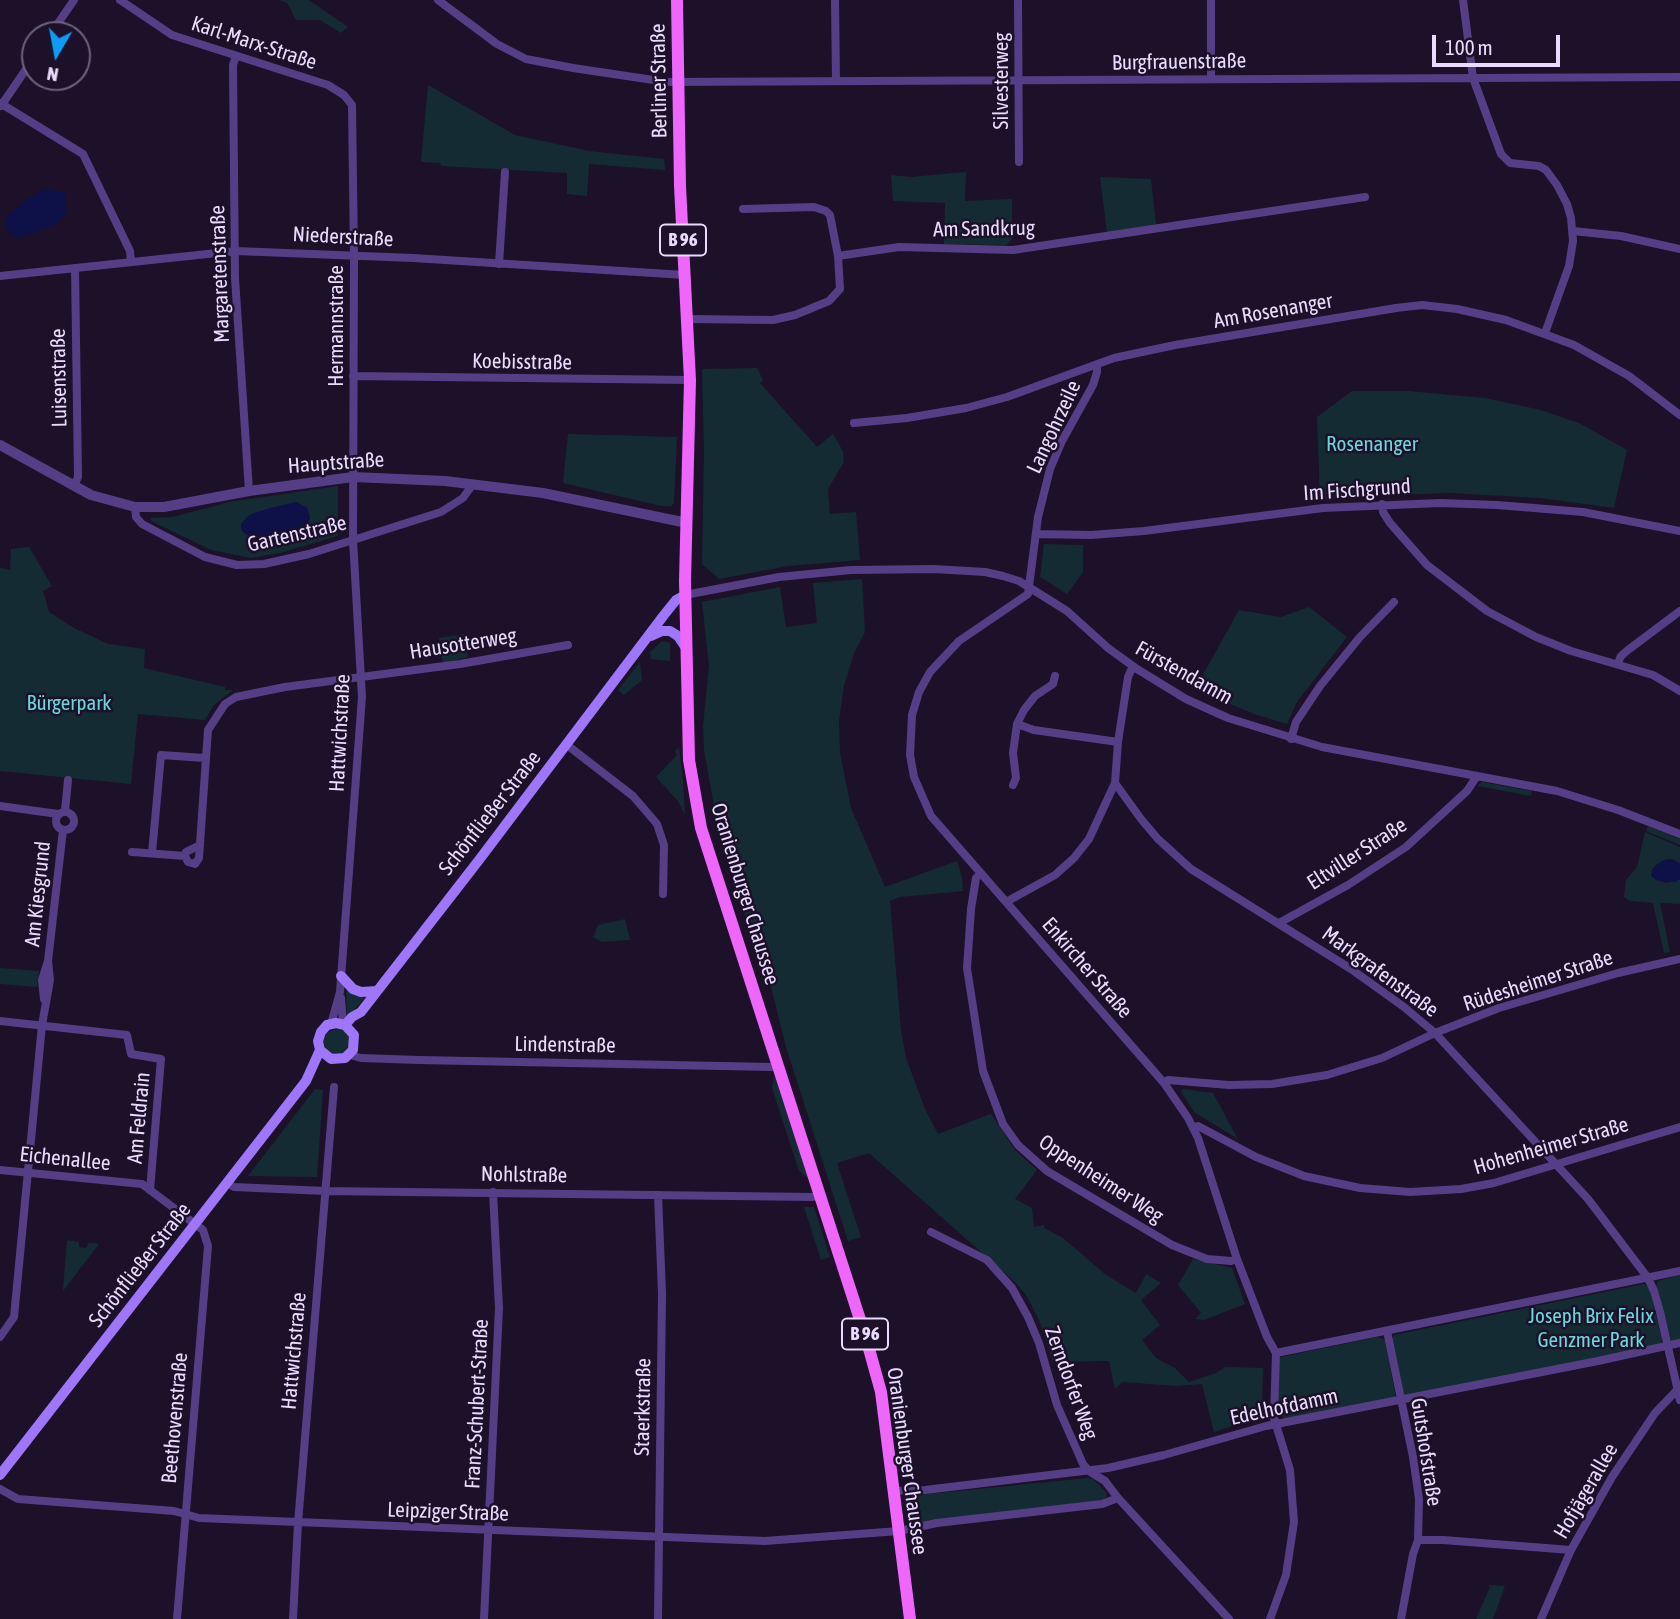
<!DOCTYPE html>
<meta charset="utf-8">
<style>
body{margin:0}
#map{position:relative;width:1680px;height:1619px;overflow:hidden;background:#1c1129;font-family:"Asap Condensed",sans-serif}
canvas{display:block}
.north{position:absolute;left:21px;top:21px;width:70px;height:70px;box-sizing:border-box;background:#1c1129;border:2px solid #6e627e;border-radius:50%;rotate:190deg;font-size:19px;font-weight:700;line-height:28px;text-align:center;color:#e9dbfe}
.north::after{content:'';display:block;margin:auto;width:24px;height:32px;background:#0e9bf7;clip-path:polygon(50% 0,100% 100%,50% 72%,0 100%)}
.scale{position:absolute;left:1432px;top:35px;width:128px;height:32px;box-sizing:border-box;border:4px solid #e9dbfe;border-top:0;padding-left:9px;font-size:21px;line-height:24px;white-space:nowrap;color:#e9dbfe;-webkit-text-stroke:5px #1c1129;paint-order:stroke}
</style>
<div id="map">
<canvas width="1680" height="1619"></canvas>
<div class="north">N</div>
<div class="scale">100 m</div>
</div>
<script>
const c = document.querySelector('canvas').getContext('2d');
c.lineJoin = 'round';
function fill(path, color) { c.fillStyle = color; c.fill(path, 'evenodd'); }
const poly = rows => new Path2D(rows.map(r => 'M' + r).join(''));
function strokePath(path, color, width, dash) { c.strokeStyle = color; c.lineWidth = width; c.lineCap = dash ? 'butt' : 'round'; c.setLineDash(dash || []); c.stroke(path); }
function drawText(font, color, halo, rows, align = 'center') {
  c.font = font + ' "Asap Condensed",sans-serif'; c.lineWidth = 5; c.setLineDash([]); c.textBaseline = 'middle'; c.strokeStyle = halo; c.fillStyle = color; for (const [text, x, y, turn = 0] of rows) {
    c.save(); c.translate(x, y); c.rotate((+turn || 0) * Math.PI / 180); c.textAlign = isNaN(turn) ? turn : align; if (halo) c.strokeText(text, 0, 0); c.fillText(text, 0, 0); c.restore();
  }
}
const green = poly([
 [280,0,309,0,348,27,341,33,320,20,296,20,287,3],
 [428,85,515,135,589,151,664,159,665,170,589,164,587,196,567,194,567,173,441,166,440,163,421,162],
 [966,172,965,201,1012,199,1012,239,1006,245,944,244,945,203,893,201,891,175,910,177],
 [1100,177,1151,179,1156,225,1107,233],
 [757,368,763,380,760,383,817,447,833,434,839,444,843,452,844,462,828,489,830,514,856,512,860,560,788,566,719,579,702,564,704,451,702,369],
 [1352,391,1408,391,1485,398,1541,410,1579,423,1627,450,1614,508,1540,498,1451,493,1365,496,1320,500,1317,417],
 [568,434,677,437,674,503,671,506,661,506,563,483],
 [338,486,338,536,280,553,251,558,211,550,151,521,151,518,173,517,229,502],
 [296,502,307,508,310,517,308,525,298,534,260,537,247,535,242,531,241,524,245,520],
 [1044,544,1083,545,1083,572,1067,594,1040,577],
 [29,547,52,586,43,591,49,612,74,628,108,644,145,649,144,668,225,687,225,690,233,690,214,705,205,720,138,714,131,784,0,771,0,568,10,570,11,549],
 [862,579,865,632,855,651,844,685,839,721,840,753,851,808,885,887,957,861,962,877,963,891,900,897,890,901,901,1030,906,1058,925,1109,938,1134,991,1114,1015,1150,1037,1170,1015,1199,1032,1208,1034,1227,1044,1225,1044,1228,1063,1238,1106,1275,1136,1293,1146,1274,1161,1283,1141,1300,1160,1325,1142,1340,1156,1358,1175,1368,1189,1382,1216,1373,1225,1367,1263,1368,1262,1409,1259,1415,1253,1419,1214,1432,1202,1384,1176,1386,1122,1382,1115,1389,1109,1361,1053,1362,1039,1320,1026,1295,1016,1283,869,1153,837,1163,861,1237,848,1241,786,1047,766,967,745,916,718,828,704,750,703,726,709,666,702,602,780,587,786,627,817,623,813,583],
 [1309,607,1347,637,1297,702,1287,724,1254,714,1195,689,1239,610,1281,617],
 [464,634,468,657,443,663,439,638],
 [662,641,670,643,670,661,651,659,650,652],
 [640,662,642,680,624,695,618,690],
 [679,747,683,781,685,815,678,801,656,777,677,755,675,751],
 [1482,782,1532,791,1531,796,1477,786],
 [1648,826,1680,839,1680,845,1646,831],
 [1645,832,1680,847,1680,863,1671,859,1662,861,1652,869,1651,875,1656,880,1667,883,1680,879,1680,904,1660,903,1670,952,1664,953,1653,903,1630,901,1624,897,1626,880,1637,867],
 [625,919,630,940,602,942,593,937,598,925],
 [0,968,39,971,37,987,0,984],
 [346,987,366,996,349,1016,347,1015],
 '324 1042a13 13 0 1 1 26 0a13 13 0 1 1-26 0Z',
 [775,1075,811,1181,799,1171,773,1091,772,1086],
 [315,1089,323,1090,317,1177,248,1176],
 [1183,1089,1213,1093,1238,1139,1194,1112,1181,1092],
 [804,1207,814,1207,830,1257,821,1260],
 [67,1240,79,1242,79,1247,86,1248,89,1243,99,1244,63,1291],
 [1193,1259,1232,1268,1245,1304,1204,1320,1195,1319,1201,1313,1178,1285],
 [1680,1275,1680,1341,1671,1341,1656,1286,1658,1281],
 [1644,1284,1649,1287,1651,1294,1662,1339,1661,1344,1407,1397,1404,1395,1392,1339,1394,1335],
 [1378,1337,1385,1340,1396,1398,1285,1419,1282,1417,1279,1412,1277,1395,1279,1359,1281,1357],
 [1088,1478,1093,1479,1106,1492,1107,1496,1104,1500,911,1524,908,1496],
 [1488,1585,1505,1586,1493,1619,1476,1619,1490,1587]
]);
const water = poly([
 [44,189,65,192,67,213,56,224,20,238,13,237,5,226,5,218,31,196],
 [296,502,307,508,310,517,308,525,298,534,260,537,247,535,242,531,241,524,249,515,266,509],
 [1667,859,1680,863,1680,879,1676,882,1656,880,1651,875,1656,865]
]);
const minor = poly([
 [120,0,172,35,328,85,344,95,352,105,354,256,353,540,362,697,340,992,331,1024],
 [438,0,497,44,526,59,573,68,667,82,1680,77],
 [835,0,836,81],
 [1018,0,1019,162],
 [1211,0,1211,78],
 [1463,0,1473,78,1501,154,1510,163,1539,166,1546,170,1557,185,1567,204,1571,218,1573,241,1569,266,1545,333],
 [50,35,74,0],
 [236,56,233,65,235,278,249,491],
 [0,103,83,154,130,251,131,262],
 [1,106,35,56],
 [1573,231,1621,236,1680,249],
 [838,256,899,247,1013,250,1365,197],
 [499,264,505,172],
 [0,276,236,251,413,258,685,275],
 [687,319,773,320,795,315,829,301,840,289,838,256,830,215,826,211,814,207,743,209],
 [1097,365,1097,372,1093,385,1062,441,1050,469,1038,517,1028,594,959,641,930,672,919,692,912,715,910,755,914,777,931,816,1164,1083,1188,1118,1198,1138,1237,1259,1267,1337,1276,1353,1274,1418,1290,1470,1294,1522,1286,1575,1270,1619],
 [353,376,690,380],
 [854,423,907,418,966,408,1007,397,1114,358,1175,345,1396,308,1422,305,1457,309,1506,320,1574,345,1629,376,1680,415],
 [74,486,78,477,75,268],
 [1382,504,1383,512,1390,523,1427,565,1487,611,1536,637,1571,651,1653,675,1680,691],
 [135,507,136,517,142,524,205,557,237,565,264,564,309,554,441,512,463,498,473,484],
 [1036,534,1091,535,1144,531,1323,508,1440,503,1497,505,1583,512,1680,531],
 [685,595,779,577,851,570,934,569,985,572,1003,576,1019,581,1067,611,1108,648,1137,669,1186,699,1228,718,1322,747,1557,791,1618,810,1680,834],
 [1618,663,1621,656,1628,650,1680,611],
 [1133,666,1128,677,1118,742,1115,783,1141,819,1158,839,1191,869,1351,969,1404,1007,1435,1033,1588,1199,1648,1278,1654,1291,1660,1312,1680,1400],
 [1017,724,1034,730,1118,742],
 [1291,739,1296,722,1320,686,1360,637,1394,602],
 [567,745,633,796,657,824,664,845,663,894],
 [1013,785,1016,778,1013,753,1017,724,1024,710,1035,696,1053,684,1055,676],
 [0,806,58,814],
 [65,811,68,780],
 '56 821a9 9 0 1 1 18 0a9 9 0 1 1-18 0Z',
 [200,845,186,852,185,856,188,862,195,864,199,858,208,730,225,704,236,697,285,687,460,664,568,645],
 [132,852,185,856],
 [152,853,161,755,205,758],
 [980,874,976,878,971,909,967,968,983,1071,1003,1124,1018,1145,1047,1171,1172,1245,1207,1259,1231,1261,1237,1259],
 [1006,902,1055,875,1074,858,1089,839,1115,783],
 [1279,923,1348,885,1406,847,1467,791,1477,776],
 [341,998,343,1024],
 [44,999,42,980,48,961],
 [0,1021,127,1035,131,1054,161,1059,150,1190],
 [350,1055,361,1058,419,1060,772,1067,779,1065],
 [1164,1083,1168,1080,1229,1085,1272,1084,1327,1075,1382,1058,1435,1033,1499,1008,1618,973,1680,959],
 [1193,1128,1198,1126,1256,1157,1304,1176,1360,1188,1410,1192,1461,1189,1494,1183,1680,1127],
 [0,1170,142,1184,203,1230,208,1246,177,1619],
 [227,1183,234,1187,325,1191,813,1197,820,1195],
 [931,1232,987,1260,1012,1288,1028,1317,1039,1343,1057,1405,1083,1464,1089,1471,1105,1481,1118,1498,1229,1619],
 [1387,1331,1413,1457,1419,1499,1418,1540,1413,1554,1401,1619],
 [0,1337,14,1317,42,1025,50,980,48,961,63,830],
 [1276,1353,1680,1271],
 [0,1489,18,1499,174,1511,199,1518,765,1541,899,1531,937,1523,1102,1504,1118,1498],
 [894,1491,925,1490,1108,1468,1164,1455,1266,1426,1598,1361,1680,1343],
 [1418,1540,1443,1540,1571,1550],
 [293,1619,298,1523,334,1087],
 [484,1619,499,1308,493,1192],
 [658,1619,662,1293,658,1195],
 [1541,1619,1571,1550,1612,1477,1655,1413,1677,1390]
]);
const tertiary = poly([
 [0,445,91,495,135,507,164,507,249,491,353,477,445,481,543,493,687,523]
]);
const secondary = poly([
 [651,636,662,631,670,631,678,636,686,648],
 [341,976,353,989,361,992,377,991],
 [345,1025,352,1017,361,1012,479,860,664,615,676,600,685,595],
 [0,1475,306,1081,320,1050,318,1041,321,1032,327,1025,336,1023,345,1025,354,1035,353,1050,345,1058,331,1059,320,1050]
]);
const primary = poly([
 [677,0,680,186,690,380,685,581,689,760,701,828,866,1338,881,1392,910,1619]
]);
const shields = [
 [683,240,46],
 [865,1334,46]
];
const shieldNames = [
 ["B 96",683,240],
 ["B 96",865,1334]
];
const streetNames = [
 ["Karl-Marx-Straße",254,43,18],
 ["Burgfrauenstraße",1179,62,-1],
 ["Berliner Straße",659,81,-91],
 ["Silvesterweg",1001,81,-90],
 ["Am Sandkrug",984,229,-1],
 ["Niederstraße",343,237,3],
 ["Margaretenstraße",220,274,-92],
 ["Am Rosenanger",1273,311,-10],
 ["Hermannstraße",336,326,-90],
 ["Koebisstraße",522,362,1],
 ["Luisenstraße",59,378,-91],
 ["Langohrzeile",1054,427,-65],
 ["Hauptstraße",336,463,-4],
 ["Im Fischgrund",1357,490,-4],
 ["Gartenstraße",297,534,-13],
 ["Hausotterweg",463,644,-9],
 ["Fürstendamm",1184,673,29],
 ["Hattwichstraße",340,733,-87],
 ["Schönfließer Straße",490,813,-52],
 ["Eltviller Straße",1357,854,-33],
 ["Am Kiesgrund",38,894,-84],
 ["Oranienburger Chaussee",745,894,73],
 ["Enkircher Straße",1087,968,49],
 ["Markgrafenstraße",1380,972,36],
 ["Rüdesheimer Straße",1538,981,-18],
 ["Lindenstraße",565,1045,1],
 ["Am Feldrain",139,1118,-85],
 ["Hohenheimer Straße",1551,1146,-16],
 ["Eichenallee",65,1159,6],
 ["Nohlstraße",524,1175,1],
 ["Oppenheimer Weg",1101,1179,33],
 ["Schönfließer Straße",140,1265,-52],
 ["Hattwichstraße",294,1351,-85],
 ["Zerndorfer Weg",1071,1383,70],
 ["Franz-Schubert-Straße",477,1404,-87],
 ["Staerkstraße",643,1407,-89],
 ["Edelhofdamm",1284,1407,-12],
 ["Beethovenstraße",175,1418,-85],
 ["Gutshofstraße",1426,1452,81],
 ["Oranienburger Chaussee",907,1461,82],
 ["Hofjägerallee",1586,1491,-60],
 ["Leipziger Straße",448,1512,2]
];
const parkNames = [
 ["Rosenanger",1372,444],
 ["Bürgerpark",69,703],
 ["Joseph Brix Felix",1591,1316],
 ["Genzmer Park",1591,1340]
];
fill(green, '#152b33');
fill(water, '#0d1147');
strokePath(minor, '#563e86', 8);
strokePath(tertiary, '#563e86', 10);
strokePath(secondary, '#9f75fa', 10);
strokePath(primary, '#ee66fa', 12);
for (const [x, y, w] of shields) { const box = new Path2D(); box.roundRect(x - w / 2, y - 15.5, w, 31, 5); c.fillStyle = '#1c1129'; c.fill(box); strokePath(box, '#e9dbfe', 2); }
drawText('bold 19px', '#e9dbfe', null, shieldNames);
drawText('21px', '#e9dbfe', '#1c1129', streetNames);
drawText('21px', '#68d8dd', '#1c1129', parkNames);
</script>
